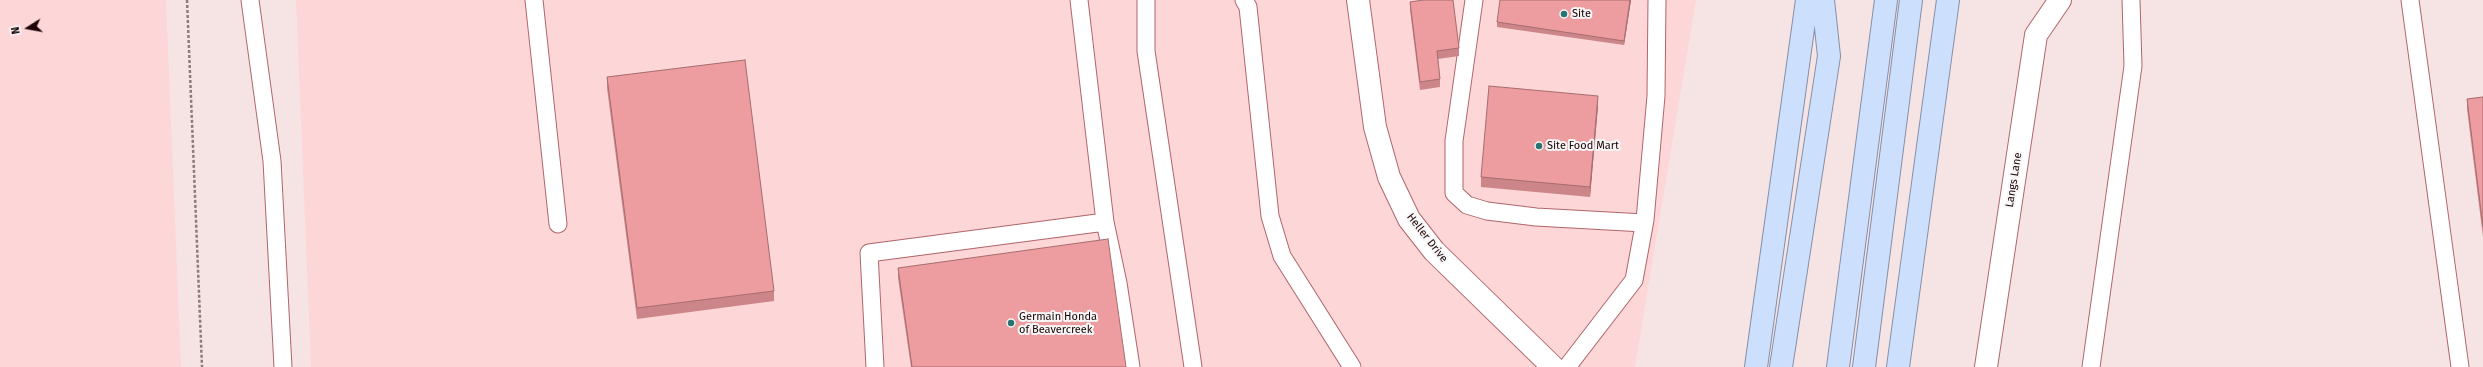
<!DOCTYPE html>
<style>
body{margin:0}
#map{position:relative;width:2483px;height:367px;overflow:hidden;background:#f6e4e4;font-family:"Fira Sans",sans-serif}
canvas{display:block}
.north{position:absolute;left:8px;top:8px;width:40px;height:40px;-webkit-text-stroke:3px #f6f6f6;paint-order:stroke;rotate:259deg;font-size:11px;font-weight:700;line-height:16px;text-align:center;color:#1d0306}
.north::after{content:'';display:block;margin:auto;width:14px;height:18px;background:#1d0306;clip-path:polygon(50% 0,100% 100%,50% 72%,0 100%)}
</style>
<div id="map">
<canvas width="2483" height="367"></canvas>
<div class="north">N</div>
</div>
<script>
const c = document.querySelector('canvas').getContext('2d');
c.lineJoin = 'round';
function fill(path, color) { c.fillStyle = color; c.fill(path, 'evenodd'); }
const poly = rows => new Path2D(rows.map(r => 'M' + r).join(''));
function strokePath(path, color, width, dash) { c.strokeStyle = color; c.lineWidth = width; c.lineCap = dash ? 'butt' : 'round'; c.setLineDash(dash || []); c.stroke(path); }
function drawText(font, color, halo, rows, align = 'center') {
  c.font = font + ' "Fira Sans",sans-serif'; c.lineWidth = 4; c.setLineDash([]); c.textBaseline = 'middle'; c.strokeStyle = halo; c.fillStyle = color; for (const [text, x, y, turn = 0] of rows) {
    c.save(); c.translate(x, y); c.rotate((+turn || 0) * Math.PI / 180); c.textAlign = isNaN(turn) ? turn : align; if (halo) c.strokeText(text, 0, 0); c.fillText(text, 0, 0); c.restore();
  }
}
const built = poly([
 [0,0,166,0,181,367,0,367],
 [296,0,1696,0,1635,367,311,367]
]);
const path = poly([
 [187,0,202,367]
]);
const service = poly([
 [250,0,272,161,283,367],
 [534,0,558,224],
 [1146,0,1146,51,1193,367],
 [1244,0,1248,7,1270,216,1282,256,1352,367],
 [1474,0,1454,141,1454,193,1467,205,1487,211,1536,217,1644,223],
 [2410,0,2460,367],
 [1105,222,1118,283,1131,367],
 [875,367,869,253,1105,222,1079,0],
 [1567,367,1634,280,1645,220,1656,96,1657,0],
 [2091,367,2133,66,2131,0]
]);
const minor = poly([
 [1986,367,2036,35,2060,0]
]);
const tertiary = poly([
 [1358,0,1375,127,1389,177,1409,219,1434,251,1553,367]
]);
const trunk = poly([
 [1756,367,1807,0],
 [1781,367,1829,56,1823,0],
 [1838,367,1886,0],
 [1864,367,1911,0],
 [1898,367,1948,0]
]);
const wall = poly([
 [1631,0,1624,45,1497,27,1497,22],
 [1410,2,1459,48,1459,56,1438,59,1440,79,1440,87,1420,90,1410,10],
 [607,77,774,291,774,301,637,319,607,88],
 [2483,97,2483,237,2467,109,2467,99],
 [1598,106,1590,197,1481,187,1481,177],
 [898,268,1126,367,911,367,898,278]
]);
const shadedWall = poly([
 [1630,0,1631,0,1624,45,1624,41],
 [1598,96,1598,106,1590,197,1590,187]
]);
const building = poly([
 [1423,0,1453,0,1459,48,1437,51,1440,79,1420,82,1410,2,1423,0],
 [1500,0,1630,0,1624,41,1497,22,1500,0],
 [745,60,774,291,637,308,607,77,745,60],
 [1489,86,1598,96,1590,187,1481,177,1489,86],
 [2483,97,2483,227,2467,99,2483,97],
 [1108,239,1126,367,912,367,898,268,1108,239]
]);
const markers = [
 [1564,14,4,"#277273"],
 [1539,146,4,"#277273"],
 [1011,323,4,"#277273"]
];
const poiNames = [
 ["Site",1572,14],
 ["Site Food Mart",1547,146],
 ["Germain Honda",1019,317],
 ["of Beavercreek",1019,330]
];
const streetNames = [
 ["Langs Lane",2014,180,-81],
 ["Heller Drive",1427,238,52]
];
fill(built, '#fdd6d7');
strokePath(service, '#b06569', 19);
strokePath(minor, '#b06569', 24);
strokePath(tertiary, '#b06569', 24);
strokePath(trunk, '#868ea7', 24);
strokePath(path, '#8f797a', 2.5, [3, 2]);
strokePath(service, '#fff', 17);
strokePath(minor, '#fff', 22);
strokePath(tertiary, '#fff', 22);
strokePath(trunk, '#cce0fe', 22);
fill(wall, '#cc8689');
fill(shadedWall, '#a66d6f');
fill(building, '#ed9c9f');
strokePath(building, '#a66d6f', 1);
for (const [x, y, r, color] of markers) { const dot = new Path2D(); dot.arc(x, y, r, 0, 2 * Math.PI); c.fillStyle = color; c.fill(dot); strokePath(dot, '#f6f6f6', 1.5); }
drawText('11px', '#1d0306', '#f6f6f6', poiNames, 'left');
drawText('11px', '#1d0306', '#f6f6f6', streetNames);
</script>
